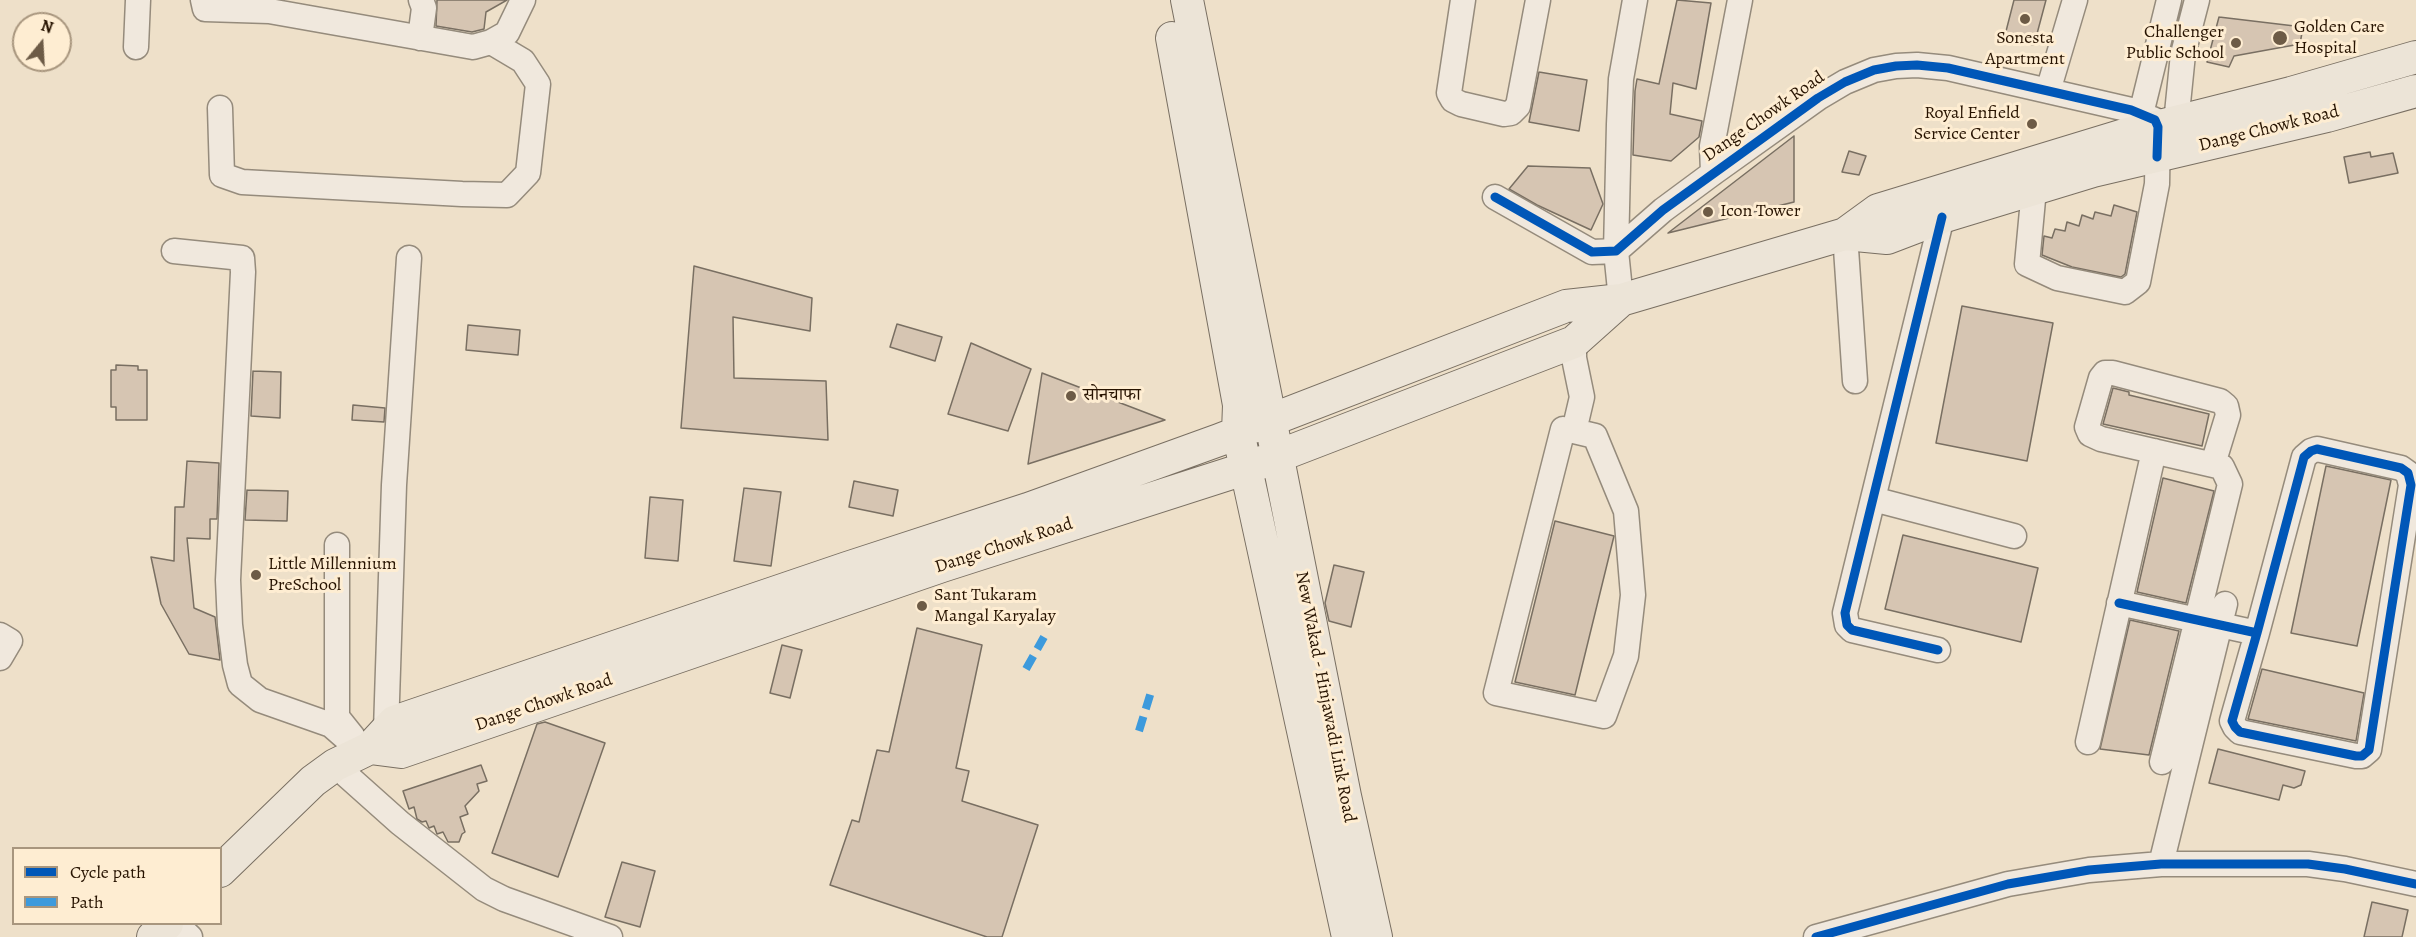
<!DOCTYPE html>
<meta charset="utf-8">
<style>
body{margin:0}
#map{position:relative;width:2416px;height:937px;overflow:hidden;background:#eee0c9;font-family:Alegreya,serif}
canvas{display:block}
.legend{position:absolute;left:12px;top:847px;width:210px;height:78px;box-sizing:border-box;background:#feedd2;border:2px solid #a8967e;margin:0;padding:8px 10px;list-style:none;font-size:18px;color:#271300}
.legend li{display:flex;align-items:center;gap:12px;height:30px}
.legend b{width:30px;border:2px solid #a8967e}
.north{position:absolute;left:12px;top:12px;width:60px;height:60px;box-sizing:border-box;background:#feedd2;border:2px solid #a8967e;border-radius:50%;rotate:18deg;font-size:16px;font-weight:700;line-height:24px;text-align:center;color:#271300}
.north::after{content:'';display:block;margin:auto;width:21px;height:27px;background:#6d5b46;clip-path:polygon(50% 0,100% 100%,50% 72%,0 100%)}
</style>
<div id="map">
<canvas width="2416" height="937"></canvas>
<ul class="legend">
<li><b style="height:8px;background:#0057b8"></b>Cycle path</li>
<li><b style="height:8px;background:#3d9adc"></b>Path</li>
</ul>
<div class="north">N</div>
</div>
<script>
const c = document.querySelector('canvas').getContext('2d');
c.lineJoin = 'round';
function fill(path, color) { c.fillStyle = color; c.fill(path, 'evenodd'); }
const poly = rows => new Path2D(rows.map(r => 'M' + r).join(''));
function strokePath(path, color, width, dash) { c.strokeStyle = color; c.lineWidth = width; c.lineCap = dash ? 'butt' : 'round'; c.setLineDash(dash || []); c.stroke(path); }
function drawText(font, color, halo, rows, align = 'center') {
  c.font = font + ' Alegreya,"Noto Serif Devanagari",serif'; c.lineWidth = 6; c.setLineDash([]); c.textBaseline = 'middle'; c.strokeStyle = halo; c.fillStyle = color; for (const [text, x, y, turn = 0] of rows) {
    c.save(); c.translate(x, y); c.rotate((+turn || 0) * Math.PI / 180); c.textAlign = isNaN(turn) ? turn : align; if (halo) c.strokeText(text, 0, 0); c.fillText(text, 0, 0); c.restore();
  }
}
const building = poly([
 [437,0,507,0,486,12,484,29,472,32,436,26,437,0],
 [1677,0,1711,3,1696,89,1673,83,1670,114,1702,121,1699,137,1671,161,1633,155,1635,91,1637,79,1659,84,1677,0],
 [2014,0,2046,0,2034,45,2004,39,2014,0],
 [2219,17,2303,27,2300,44,2234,56,2229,67,2207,62,2219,17],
 [1539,72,1587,80,1579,131,1529,122,1539,72],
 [1794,136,1794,202,1668,233,1794,136],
 [1849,151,1866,156,1859,175,1842,172,1849,151],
 [2370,152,2371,157,2393,153,2398,173,2349,183,2344,157,2370,152],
 [1528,166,1590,168,1603,204,1591,230,1537,205,1509,189,1528,166],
 [2114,205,2137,212,2125,274,2121,277,2072,267,2042,255,2044,236,2052,238,2055,229,2065,231,2067,222,2079,226,2082,215,2093,219,2095,212,2111,216,2114,205],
 [694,266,812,298,810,331,733,317,734,378,826,381,828,440,681,428,694,266],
 [1962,306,2053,323,2027,461,1936,443,1962,306],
 [897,324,942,337,935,361,890,347,897,324],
 [468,325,520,330,518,355,466,350,468,325],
 [971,343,1031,369,1008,431,948,414,971,343],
 [116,365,138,366,138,370,147,370,147,420,116,420,116,407,111,407,111,370,116,370,116,365],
 [253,371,281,372,280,418,251,416,253,371],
 [1042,373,1165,420,1028,464,1042,373],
 [2113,388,2129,392,2129,395,2209,414,2202,446,2103,424,2113,388],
 [353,405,385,408,384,422,352,420,353,405],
 [187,461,219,463,217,519,210,519,210,539,187,538,194,608,215,617,220,660,189,654,161,604,151,557,174,561,175,507,184,507,187,461],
 [2326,466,2391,480,2357,646,2291,633,2326,466],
 [2163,478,2214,491,2186,603,2137,592,2163,478],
 [854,481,898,490,893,516,849,507,854,481],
 [744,488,781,492,771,566,734,561,744,488],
 [247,490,288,491,287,521,245,520,247,490],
 [650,497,683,500,678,561,645,558,650,497],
 [1555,521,1614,536,1575,695,1515,682,1555,521],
 [1903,535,2038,568,2021,642,1885,609,1903,535],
 [1334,565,1364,572,1351,627,1329,621,1325,603,1334,565],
 [2130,620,2179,631,2149,755,2100,749,2130,620],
 [917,628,982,645,956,768,969,771,962,801,1038,825,1002,937,987,937,830,885,852,820,859,822,877,750,889,752,917,628],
 [782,645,802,650,790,698,770,693,782,645],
 [2262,669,2364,693,2356,741,2248,719,2262,669],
 [545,722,605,743,558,877,492,853,537,724,545,722],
 [2218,749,2305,771,2301,785,2294,788,2283,785,2279,800,2209,783,2218,749],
 [481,765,487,781,477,784,479,791,465,806,468,814,460,817,465,832,462,834,459,842,448,842,443,832,437,834,434,826,429,828,426,821,422,822,417,819,414,807,409,809,403,791,481,765],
 [622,862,655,871,640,927,605,917,622,862],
 [2372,902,2408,910,2402,937,2364,937,2372,902]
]);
const minor = poly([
 [203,0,205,9,269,11,473,47,491,42,507,33,523,0],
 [1463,0,1449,93,1453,100,1461,104,1504,114,1511,113,1518,106,1538,0],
 [420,38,424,8,421,0],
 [136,47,138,0],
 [2048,91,2075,0],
 [220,108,222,175,242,182,462,194,507,195,528,173,538,84,523,61,491,42],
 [2141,114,2169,0],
 [2176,123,2183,54,2197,0],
 [1713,173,1712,146,1740,0],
 [1495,197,1592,252,1616,251,1663,210,1713,173,1818,98,1845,82,1874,70,1896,66,1917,65,1948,68,2131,110,2155,120,2158,127,2157,184,2138,282,2125,292,2057,278,2027,264,2034,189],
 [1845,234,1855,381],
 [174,251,242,258,243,272,228,580,230,625,235,665,240,684,260,700,331,725,347,739,354,755],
 [1621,300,1616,251,1619,124,1621,79,1635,0],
 [1574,342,1574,358,1582,397,1574,431,1595,436,1626,511,1633,595,1626,656,1604,716,1496,693,1563,429,1574,431],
 [1873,499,2014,536],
 [337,545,337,717,353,737],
 [2119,603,2257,633,2232,721,2235,727,2240,732,2356,756,2362,756,2369,750,2411,485,2408,473,2401,468,2317,449,2311,451,2304,457,2257,633],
 [0,635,10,641,0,658],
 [1938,650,1852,630,1847,625,1845,613,1942,217],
 [386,730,394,485,409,258],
 [2088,742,2154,451],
 [2162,762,2230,484,2222,467,2101,439,2090,434,2087,427,2101,378,2105,373,2113,373,2220,401,2226,406,2228,415,2213,464],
 [335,765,400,823,484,889,504,899,610,937],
 [2161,864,2225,604],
 [176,924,190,937],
 [1816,937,2008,884,2089,870,2161,864,2308,864,2345,869,2416,884]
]);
const major = poly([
 [1187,0,1345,796,1376,937],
 [1172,38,1239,405,1238,432,1348,937],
 [1845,234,1887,238,1942,217,2093,171,2327,116,2416,91],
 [370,748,401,752,942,566,1247,468,1574,342,1621,300],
 [220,871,313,781,335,765,370,748,394,722,847,568,1028,509,1219,440,1566,306,1621,300,1845,234,1878,210,2124,135,2291,93,2416,57],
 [153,937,167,924]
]);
const quiet = poly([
 [1026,669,1044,637],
 [1139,731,1151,692]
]);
const cycleway = poly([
 [1495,197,1592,252,1616,251,1663,210,1818,98,1845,82,1874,70,1896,66,1917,65,1948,68,2131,110,2155,120,2158,127,2157,157],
 [2119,603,2257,633,2232,721,2235,727,2240,732,2356,756,2362,756,2369,750,2411,485,2408,473,2401,468,2317,449,2311,451,2304,457,2257,633],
 [1938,650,1852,630,1847,625,1845,613,1942,217],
 [1816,937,2008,884,2089,870,2161,864,2308,864,2345,869,2416,884]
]);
const markers = [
 [2025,19,6,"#6d5b46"],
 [2280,38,8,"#6d5b46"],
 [2236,43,6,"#6d5b46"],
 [2032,124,6,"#6d5b46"],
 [1708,212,6,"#6d5b46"],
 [1071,396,6,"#6d5b46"],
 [256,575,6,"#6d5b46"],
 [922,606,6,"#6d5b46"]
];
const poiNames = [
 ["Golden Care",2294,28],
 ["Hospital",2294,49],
 ["Challenger",2224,33,"right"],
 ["Public School",2224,54,"right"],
 ["Sonesta",2025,39,"center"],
 ["Apartment",2025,60,"center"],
 ["Royal Enfield",2020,114,"right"],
 ["Service Center",2020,135,"right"],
 ["Icon Tower",1720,212],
 ["सोनचाफा",1083,396],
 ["Little Millennium",268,565],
 ["PreSchool",268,586],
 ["Sant Tukaram",934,596],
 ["Mangal Karyalay",934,617]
];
const streetNames = [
 ["Dange Chowk Road",1764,117,-35],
 ["Dange Chowk Road",2269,129,-14],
 ["Dange Chowk Road",1004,546,-18],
 ["New Wakad - Hinjawadi Link Road",1325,697,79],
 ["Dange Chowk Road",544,703,-19]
];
fill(building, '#d6c5b2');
strokePath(building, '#796f62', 1.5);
strokePath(minor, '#958b7c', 27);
strokePath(major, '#796f62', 34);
strokePath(minor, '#f0e8dd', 24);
strokePath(major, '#ece4d7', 32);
strokePath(quiet, '#3d9adc', 8, [15, 8]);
strokePath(cycleway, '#0057b8', 9);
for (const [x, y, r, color] of markers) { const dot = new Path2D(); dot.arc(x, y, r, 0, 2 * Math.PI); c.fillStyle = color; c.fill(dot); strokePath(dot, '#feedd2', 2); }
drawText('18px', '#271300', '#feedd2', poiNames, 'left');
drawText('18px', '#271300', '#feedd2', streetNames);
</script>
